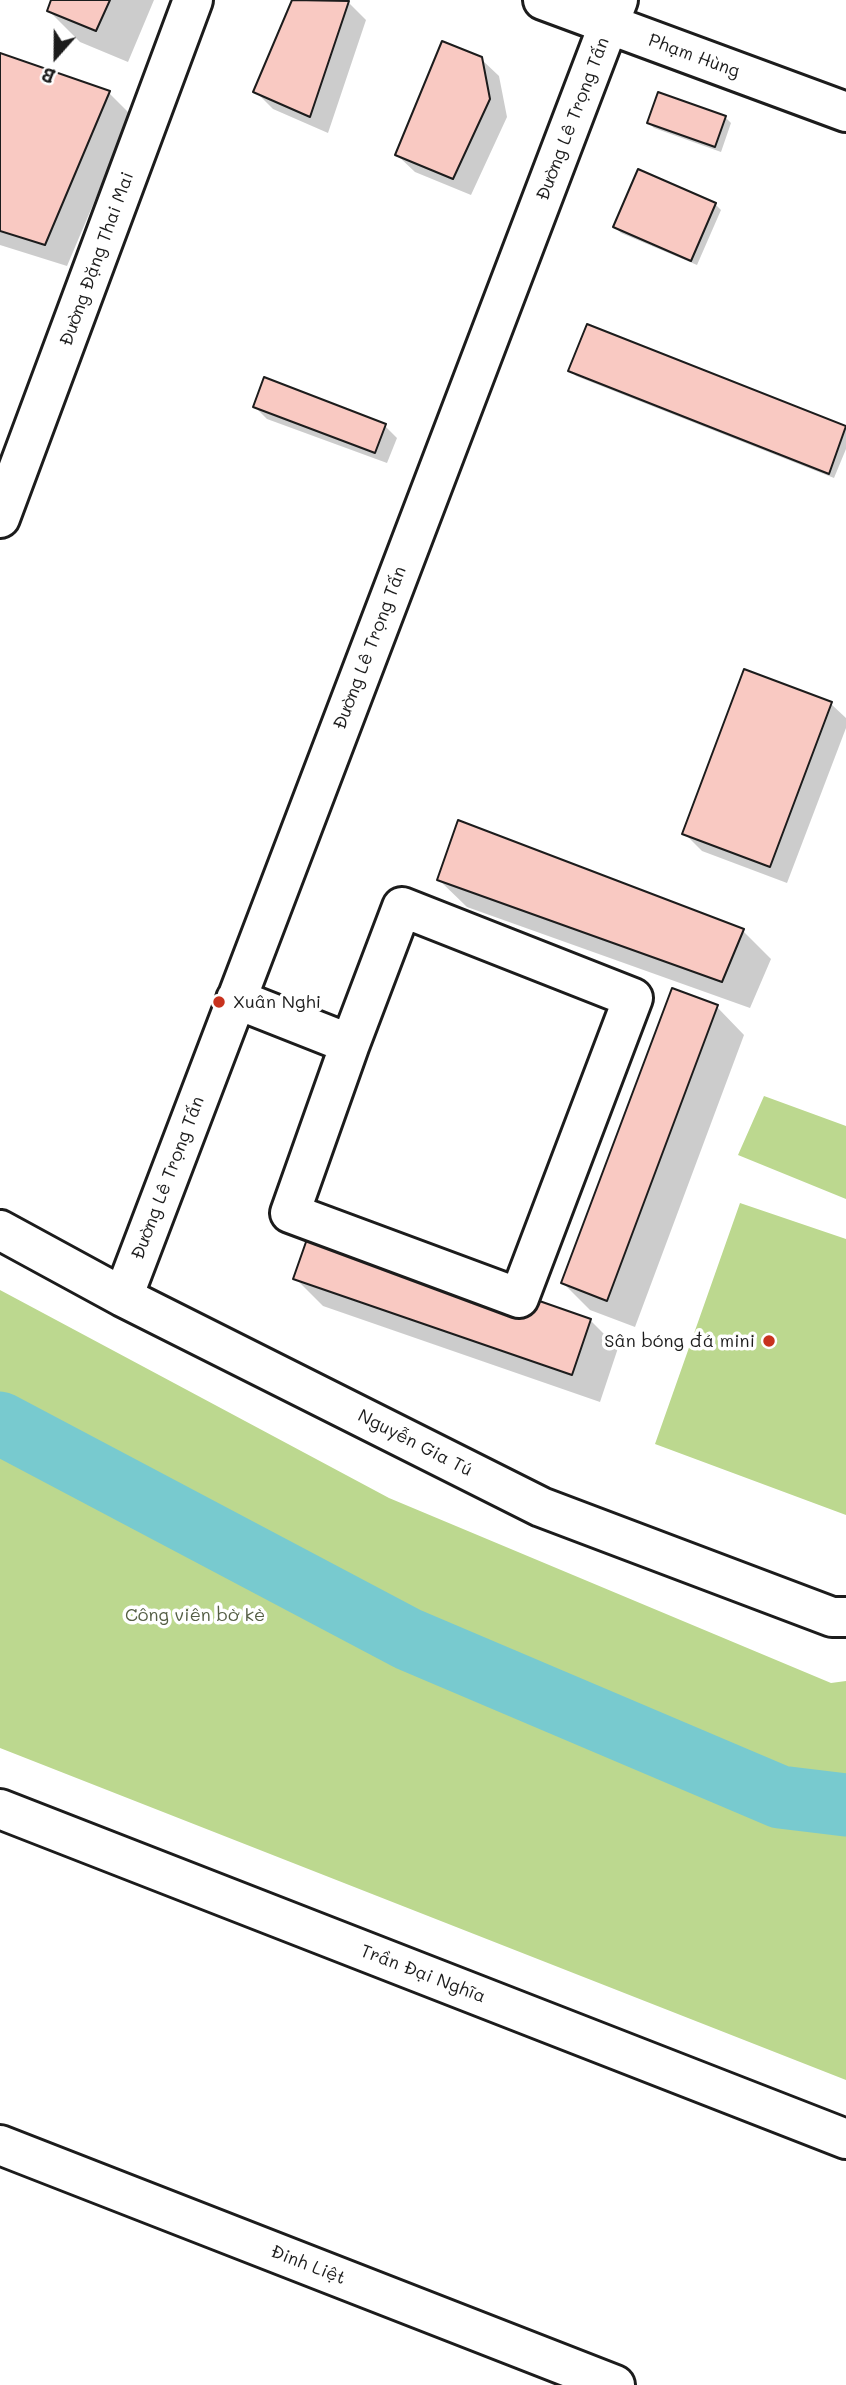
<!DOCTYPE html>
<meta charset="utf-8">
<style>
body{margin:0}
#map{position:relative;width:846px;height:2385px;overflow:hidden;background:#fff;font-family:Mali,sans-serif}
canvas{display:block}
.north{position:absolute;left:21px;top:21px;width:70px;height:70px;-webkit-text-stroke:5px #fff;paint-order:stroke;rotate:201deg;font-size:19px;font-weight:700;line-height:28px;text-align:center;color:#1c1c1c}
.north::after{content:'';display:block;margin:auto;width:24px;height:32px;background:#1c1c1c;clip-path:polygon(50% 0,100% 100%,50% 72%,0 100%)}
</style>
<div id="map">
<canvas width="846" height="2385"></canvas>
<div class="north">B</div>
</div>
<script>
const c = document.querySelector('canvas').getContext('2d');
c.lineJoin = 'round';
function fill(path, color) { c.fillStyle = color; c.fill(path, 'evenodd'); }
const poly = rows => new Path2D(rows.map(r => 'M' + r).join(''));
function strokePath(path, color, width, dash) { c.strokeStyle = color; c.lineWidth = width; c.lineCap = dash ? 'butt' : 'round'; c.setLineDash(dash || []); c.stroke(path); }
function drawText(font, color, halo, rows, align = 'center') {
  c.font = font + ' Mali,sans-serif'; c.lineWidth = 7; c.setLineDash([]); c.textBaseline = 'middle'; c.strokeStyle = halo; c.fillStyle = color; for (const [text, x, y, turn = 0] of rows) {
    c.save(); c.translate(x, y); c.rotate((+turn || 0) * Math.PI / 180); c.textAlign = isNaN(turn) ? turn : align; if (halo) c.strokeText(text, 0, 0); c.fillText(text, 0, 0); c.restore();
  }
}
const green = poly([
 [764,1096,846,1126,846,1199,738,1155],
 [740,1203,846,1239,846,1515,655,1444],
 [0,1290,389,1498,831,1683,846,1681,846,2080,0,1748]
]);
const shadow = poly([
 [53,0,154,0,128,62,80,42,49,11],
 [294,0,343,0,348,2,366,20,328,133,273,109,255,91],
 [0,55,109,93,131,115,67,266,0,245],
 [481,59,499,76,507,117,471,195,415,172,397,155],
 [725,117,731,123,721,152,654,128,649,123],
 [715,204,721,210,697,265,621,233,615,227],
 [588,326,846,428,846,449,834,478,576,376,570,370],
 [255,407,385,426,397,438,387,463,267,419],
 [831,704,846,718,846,728,787,883,702,851,684,833],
 [459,822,743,931,771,959,750,1008,467,907,439,880],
 [717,1007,744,1035,635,1327,590,1310,563,1283],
 [295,1278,590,1320,618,1348,600,1402,323,1306]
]);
const river = poly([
 [0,1423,408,1639,780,1797,846,1805]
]);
const building = poly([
 [51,0,110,0,96,31,47,11,51,0],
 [292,0,349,1,310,117,253,92,292,0],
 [442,41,482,57,490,99,453,179,395,155,442,41],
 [0,53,110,91,45,245,0,231,0,53],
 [658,92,726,116,715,147,647,123,658,92],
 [638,169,716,203,691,261,613,227,638,169],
 [587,324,846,426,829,474,568,371,587,324],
 [264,377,386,424,375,453,253,407,264,377],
 [744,669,832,702,770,867,682,834,744,669],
 [458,820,744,929,722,982,437,880,458,820],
 [672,988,718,1005,607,1301,561,1283,672,988],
 [313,1222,591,1319,572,1375,293,1279,313,1222]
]);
const minor = poly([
 [543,0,846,112],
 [0,518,193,0],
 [236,999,350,1044,290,1213,519,1298,633,998,402,907,350,1044],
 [0,1230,123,1297,541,1507,832,1617,846,1617],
 [123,1297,618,0],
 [0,1809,846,2139],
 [0,2145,615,2385]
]);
const markers = [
 [219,1002,7,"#c8321e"],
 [769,1341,7,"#c8321e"]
];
const streetNames = [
 ["Phạm Hùng",694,56,20],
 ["Đường Lê Trọng Tấn",573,119,-69],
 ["Đường Đặng Thai Mai",97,259,-70],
 ["Đường Lê Trọng Tấn",370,648,-69],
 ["Đường Lê Trọng Tấn",168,1178,-69],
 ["Nguyễn Gia Tú",415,1443,27],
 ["Trần Đại Nghĩa",423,1974,21],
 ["Đinh Liệt",308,2265,21]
];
const poiNames = [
 ["Xuân Nghi",233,1002],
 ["Sân bóng đá mini",755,1341,"right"]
];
const parkNames = [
 ["Công viên bờ kè",195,1615]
];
fill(green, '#bcd88f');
fill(shadow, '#0003');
strokePath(river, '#78cacf', 63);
fill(building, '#f9c9c2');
strokePath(building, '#1c1c1c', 2);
strokePath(minor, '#1c1c1c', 44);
strokePath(minor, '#fff', 38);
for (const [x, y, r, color] of markers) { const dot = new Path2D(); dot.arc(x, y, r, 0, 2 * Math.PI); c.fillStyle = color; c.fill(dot); strokePath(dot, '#fff', 2.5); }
drawText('18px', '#1c1c1c', '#fff', streetNames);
drawText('18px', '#1c1c1c', '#fff', poiNames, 'left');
drawText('18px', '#545e44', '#fff', parkNames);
</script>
